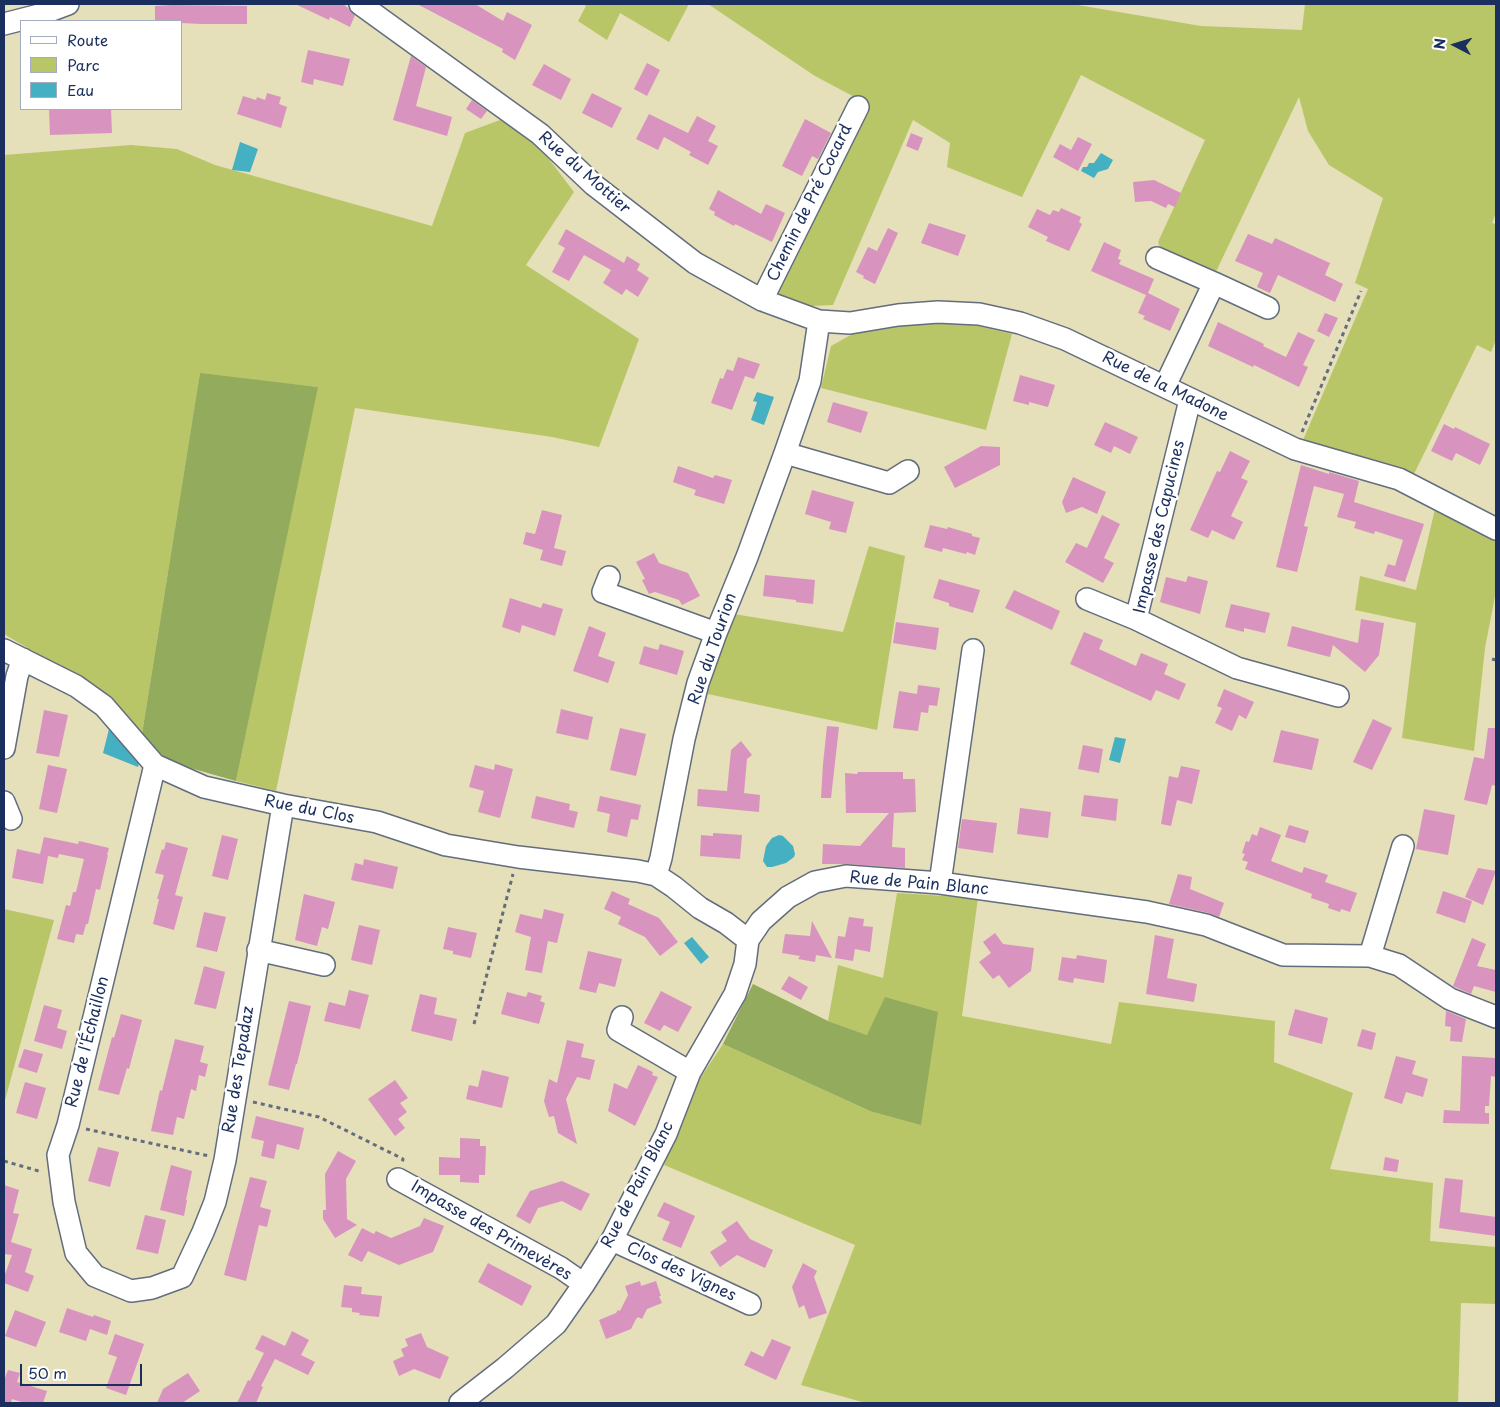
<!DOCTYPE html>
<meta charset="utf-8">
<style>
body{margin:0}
#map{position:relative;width:1500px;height:1407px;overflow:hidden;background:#e5dfba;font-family:"Playpen Sans",sans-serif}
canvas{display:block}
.frame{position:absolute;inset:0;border:5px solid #1b2f5e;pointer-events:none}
.legend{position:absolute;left:20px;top:20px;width:162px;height:90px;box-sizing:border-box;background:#fff;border:1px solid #a4acbf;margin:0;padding:6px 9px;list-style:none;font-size:15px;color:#1b2f5e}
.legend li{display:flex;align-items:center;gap:10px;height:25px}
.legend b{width:25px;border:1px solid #a4acbf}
.north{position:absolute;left:1430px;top:20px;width:50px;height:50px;-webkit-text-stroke:4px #fff;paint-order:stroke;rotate:275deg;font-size:14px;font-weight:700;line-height:20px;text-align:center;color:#1b2f5e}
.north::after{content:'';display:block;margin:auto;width:18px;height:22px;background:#1b2f5e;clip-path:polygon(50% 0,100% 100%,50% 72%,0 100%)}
.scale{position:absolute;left:20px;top:1364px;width:122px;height:22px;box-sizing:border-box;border:2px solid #1b2f5e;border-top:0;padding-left:6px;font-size:15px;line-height:18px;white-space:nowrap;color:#1b2f5e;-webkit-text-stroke:4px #fff;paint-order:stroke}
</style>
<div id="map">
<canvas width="1500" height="1407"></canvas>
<div class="frame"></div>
<ul class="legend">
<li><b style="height:6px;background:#fff"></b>Route</li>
<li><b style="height:14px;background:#b9c667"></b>Parc</li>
<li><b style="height:14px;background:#44b0c2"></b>Eau</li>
</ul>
<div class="north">N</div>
<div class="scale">50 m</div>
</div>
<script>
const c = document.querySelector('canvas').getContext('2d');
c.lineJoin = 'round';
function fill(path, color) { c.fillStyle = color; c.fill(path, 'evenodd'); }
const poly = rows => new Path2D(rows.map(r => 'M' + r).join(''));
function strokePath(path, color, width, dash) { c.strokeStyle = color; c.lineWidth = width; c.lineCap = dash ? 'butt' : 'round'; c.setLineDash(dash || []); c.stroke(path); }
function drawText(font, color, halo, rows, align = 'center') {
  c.font = font + ' "Playpen Sans",sans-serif'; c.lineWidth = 5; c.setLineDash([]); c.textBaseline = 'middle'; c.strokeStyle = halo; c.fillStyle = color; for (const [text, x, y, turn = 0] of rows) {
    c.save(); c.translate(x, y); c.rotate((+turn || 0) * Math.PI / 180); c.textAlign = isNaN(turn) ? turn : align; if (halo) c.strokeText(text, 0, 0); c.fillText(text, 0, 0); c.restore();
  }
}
const green = poly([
 [583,4,689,4,669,42,620,13,607,40,578,21,586,6],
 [708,4,1072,4,1201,26,1302,30,1305,4,1496,4,1496,213,1492,223,1496,224,1496,340,1491,352,1477,345,1414,474,1401,467,1303,440,1368,289,1355,283,1383,198,1329,165,1308,131,1299,97,1213,278,1162,253,1158,242,1205,140,1081,75,1022,197,947,167,950,143,913,120,833,305,811,306,771,295,862,101,815,76],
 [500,120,533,138,574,192,526,265,639,339,599,447,552,437,355,408,276,791,236,781,317,387,200,374,142,734,104,693,4,634,4,155,131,145,177,149,215,165,432,226,465,133],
 [961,322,1012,334,986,430,821,388,831,346,856,332,914,324],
 [1435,509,1496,536,1496,591,1485,648,1474,751,1402,738,1416,623,1355,610,1360,576,1416,590],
 [869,546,905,556,877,730,703,693,734,614,843,632],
 [897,893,978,898,962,1016,1111,1044,1119,1002,1275,1021,1274,1062,1353,1093,1330,1169,1433,1183,1430,1241,1496,1247,1496,1304,1461,1303,1458,1403,866,1403,801,1385,855,1245,664,1165,699,1080,723,1044,870,1111,867,1035,828,1021,838,965,883,978],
 [4,909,54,920,4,1104]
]);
const forest = poly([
 [200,373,318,387,236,781,169,762,142,734],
 [753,984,828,1021,867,1035,885,997,938,1012,921,1125,870,1111,723,1044]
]);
const water = poly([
 [240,142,258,149,250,172,232,170],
 [1101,153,1113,160,1108,169,1098,172,1094,178,1081,171,1083,167,1087,167,1089,163,1094,163],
 [757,392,774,397,764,425,751,420,757,402,753,401],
 [112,717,141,756,138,767,103,753],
 [1115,737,1126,739,1120,763,1109,760],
 [779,835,783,836,793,846,795,854,794,857,786,863,772,867,767,867,763,861,766,846,772,838],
 [692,937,709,957,701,964,684,943]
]);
const building = poly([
 [295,4,343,4,348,8,355,15,350,27,330,17,329,20],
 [417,4,475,4,503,21,507,12,532,25,515,60,502,52,503,49],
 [172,5,247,6,247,24,201,24,181,23,181,21,155,21,155,6],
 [308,50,350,59,343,86,314,79,313,85,301,82],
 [411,56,426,67,416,106,452,117,447,136,393,120],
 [647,63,660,70,647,96,634,89],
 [544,64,571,79,561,100,532,85],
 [267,93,281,97,279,104,287,107,281,128,237,114,243,96,256,100,257,97,265,100],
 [592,93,622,108,612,128,582,113],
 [472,100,487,111,481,119,466,109],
 [49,109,111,109,112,133,50,135],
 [649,114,688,133,697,116,716,126,708,141,718,146,708,165,689,155,691,152,664,137,658,150,636,139],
 [805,119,831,133,818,159,812,156,802,176,782,166],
 [911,133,923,138,918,151,906,146],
 [1078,137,1092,144,1078,171,1053,157,1060,144,1071,150],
 [1154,180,1181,193,1175,207,1168,204,1166,208,1151,201,1135,202,1133,182],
 [718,190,761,214,766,204,785,213,772,242,735,224,734,226,714,215,715,212,709,209],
 [1061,208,1081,217,1079,222,1082,224,1069,251,1046,241,1048,237,1028,227,1037,209,1050,215,1053,210,1059,212],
 [929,223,966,235,958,256,921,243],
 [888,228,898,233,875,284,863,278,864,276,856,272,868,247,877,251],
 [566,229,624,263,627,256,640,264,637,270,649,278,638,297,626,289,622,295,603,283,611,270,584,255,569,281,552,272,565,248,558,244],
 [1248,234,1272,244,1275,238,1330,263,1325,275,1343,284,1335,302,1278,275,1270,293,1257,287,1263,273,1235,261],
 [1104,242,1121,250,1118,259,1121,260,1119,264,1154,279,1148,293,1180,309,1170,331,1143,319,1145,316,1138,313,1146,295,1091,271],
 [1325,313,1338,318,1329,337,1317,331],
 [1218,322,1264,344,1263,346,1286,357,1298,332,1315,340,1303,365,1308,367,1299,387,1254,365,1253,367,1208,346],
 [738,357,760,364,754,379,745,376,732,410,711,403,720,378,723,379,727,369,733,371],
 [1020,375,1055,385,1048,407,1029,402,1029,405,1013,401],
 [833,402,868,412,861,433,827,422],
 [1105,422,1138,437,1130,454,1114,446,1111,453,1094,445],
 [1444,424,1454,429,1455,427,1490,444,1480,465,1456,453,1452,461,1431,451],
 [981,446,1000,447,1000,465,955,488,944,467],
 [1230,451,1250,461,1241,478,1248,481,1231,516,1243,522,1234,540,1212,530,1208,538,1190,530,1217,471,1220,472],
 [1301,465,1329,474,1329,472,1359,481,1354,502,1424,524,1405,582,1384,576,1388,564,1395,566,1403,540,1375,531,1374,534,1354,528,1356,522,1337,517,1344,494,1314,486,1304,526,1308,527,1297,572,1276,567],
 [678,466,713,478,715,475,732,480,724,504,694,495,696,490,673,482],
 [1073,477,1106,492,1097,514,1082,507,1066,513,1062,502],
 [812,490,854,502,846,533,829,529,831,522,805,514],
 [542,510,562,515,554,548,566,551,562,566,540,560,543,550,523,544,526,532,535,534],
 [1102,515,1120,524,1104,558,1114,563,1103,583,1065,562,1076,543,1087,548],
 [930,525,947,529,948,527,972,534,972,536,980,538,975,555,967,552,966,554,943,548,942,552,924,547],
 [654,553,659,563,688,573,700,596,682,605,679,600,655,592,649,594,642,580,645,579,636,562],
 [765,575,815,580,813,604,796,602,796,600,763,596],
 [1188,576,1208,581,1200,614,1160,602,1166,577,1186,582],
 [939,579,980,590,973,613,949,606,949,603,933,598],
 [1014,590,1060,611,1052,630,1005,608],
 [510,598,541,608,543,603,563,609,555,636,522,625,520,633,502,627],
 [1231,604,1270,613,1265,633,1244,628,1244,632,1225,627],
 [1361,619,1384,623,1379,655,1365,672,1333,645,1330,657,1287,646,1292,626,1358,643],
 [896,622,939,628,936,650,893,643],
 [589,626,606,633,598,656,615,662,608,683,573,671],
 [1084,632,1103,640,1099,649,1136,666,1141,653,1168,664,1164,674,1186,684,1179,700,1156,690,1151,701,1070,664],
 [660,644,684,651,677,675,639,664,644,646,658,650],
 [918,685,940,688,937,706,929,705,928,713,921,712,918,731,893,728,899,691,917,694],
 [1224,689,1254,702,1246,719,1239,715,1232,731,1215,723,1222,708,1217,706],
 [561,709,593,717,588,740,556,733],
 [44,710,68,715,59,757,36,753],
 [1373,719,1392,728,1372,770,1353,762],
 [827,726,839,727,831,798,821,798,823,764],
 [620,728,646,734,636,776,610,770],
 [1488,728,1496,728,1496,786,1492,785,1487,805,1464,800,1474,757,1484,759],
 [1281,730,1319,739,1312,770,1273,762],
 [741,741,752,755,747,759,744,793,760,795,759,812,697,806,698,789,727,791,731,750],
 [1083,745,1103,749,1099,773,1078,769],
 [495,764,513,769,500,818,478,812,484,791,469,787,475,765,494,770],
 [48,765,67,769,57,813,39,809],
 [1181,766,1200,770,1192,804,1177,800,1171,826,1161,824,1169,776,1178,778],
 [858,772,903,772,903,779,915,779,916,812,894,813,892,847,905,848,905,868,847,864,822,864,823,844,860,846,889,813,846,813,845,773,857,774],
 [1084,795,1118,799,1116,821,1081,816],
 [536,796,570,804,569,810,578,812,574,828,531,818],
 [600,796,641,805,638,820,631,819,627,837,607,832,610,814,597,811],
 [1020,808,1051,812,1048,838,1017,834],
 [1424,809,1455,815,1448,855,1416,849],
 [962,819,997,823,993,853,958,848],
 [1289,825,1309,831,1305,843,1285,837],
 [1260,827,1281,835,1271,861,1302,873,1304,867,1328,875,1325,882,1357,893,1350,912,1341,909,1340,912,1328,908,1329,904,1311,898,1312,894,1245,869,1248,862,1242,860,1245,854,1242,853,1246,841,1249,842,1252,834,1257,836],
 [713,833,742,835,740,859,700,856,701,835,713,836],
 [222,835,238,839,228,880,212,876],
 [44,837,78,844,79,841,109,848,107,855,108,855,100,890,96,889,88,924,86,924,83,935,76,934,74,943,57,939,66,905,70,906,73,892,76,892,84,859,59,854,58,858,48,856,43,884,12,878,17,849,40,854],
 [166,842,188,848,175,895,183,897,174,930,153,924,159,899,157,899,164,875,155,873,162,849,164,850],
 [364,859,398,867,393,889,351,880,355,863,363,865],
 [1478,868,1496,871,1483,905,1465,897],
 [1178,874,1192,877,1190,889,1224,903,1219,917,1209,913,1169,904],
 [612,891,630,899,628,904,659,918,678,942,660,956,645,937,618,924,621,917,604,909],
 [1443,891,1472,901,1465,923,1436,913],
 [304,894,335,902,328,929,322,927,317,946,295,940],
 [544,909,564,914,557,943,548,941,542,973,525,970,531,937,515,932,520,914,542,919],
 [204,912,226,917,217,952,196,947],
 [849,917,864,919,863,926,873,927,870,952,855,949,853,961,835,958,838,936,845,937],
 [812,921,832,958,816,955,815,962,798,959,800,956,782,953,785,934,810,936],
 [359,925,380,930,372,965,351,960],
 [448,927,477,933,471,958,453,954,453,951,443,949],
 [995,933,1003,944,1034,948,1031,971,1009,988,999,975,993,979,979,962,991,953,983,942],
 [1155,935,1174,939,1167,978,1197,984,1194,1002,1146,994],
 [1472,938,1486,944,1477,966,1496,970,1496,992,1474,986,1471,994,1453,986],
 [588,951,622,959,615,987,599,983,596,993,579,989],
 [1077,955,1107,960,1104,983,1074,978,1073,983,1058,980,1062,957,1076,959],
 [204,966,225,972,216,1009,194,1004],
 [789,976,808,987,801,1000,781,989],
 [349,990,369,995,360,1029,324,1021,329,1002,345,1006],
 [661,991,692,1007,678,1032,664,1025,660,1031,644,1023],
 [507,992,526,997,528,992,542,996,540,1001,545,1003,539,1024,501,1014],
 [420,994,437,998,434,1014,457,1019,452,1041,411,1031],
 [289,1001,311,1006,297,1064,296,1064,289,1090,268,1085],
 [44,1005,62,1010,57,1028,67,1031,62,1049,34,1041],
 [1295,1009,1328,1018,1322,1044,1288,1035],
 [1446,1011,1466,1019,1462,1042,1450,1041,1451,1027,1445,1026],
 [121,1014,142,1020,129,1069,127,1068,119,1095,98,1090,112,1037,114,1038],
 [1362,1029,1376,1033,1372,1050,1357,1046],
 [175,1039,204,1046,200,1062,208,1064,205,1077,199,1075,196,1091,191,1089,184,1119,177,1117,173,1135,151,1131,160,1090,162,1091],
 [567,1040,584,1044,581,1057,595,1060,590,1080,577,1077,566,1099,577,1144,558,1133,554,1116,549,1117,544,1101,549,1079,557,1083],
 [24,1049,43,1054,37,1073,18,1067],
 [1396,1056,1416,1061,1412,1074,1428,1079,1423,1097,1406,1092,1402,1104,1384,1098],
 [1462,1056,1496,1058,1496,1077,1491,1076,1489,1106,1485,1106,1485,1113,1489,1113,1489,1124,1443,1123,1444,1110,1460,1111],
 [638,1065,653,1072,652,1075,658,1077,635,1126,608,1111,614,1083,627,1089],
 [482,1070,509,1077,502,1108,466,1099,469,1085,478,1087],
 [395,1080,408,1098,400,1103,407,1112,398,1119,405,1128,395,1136,368,1099],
 [25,1082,46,1088,37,1119,16,1113],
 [256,1116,304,1128,299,1150,277,1144,274,1159,261,1156,264,1141,251,1138],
 [460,1138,480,1139,480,1146,486,1146,485,1175,479,1175,479,1183,460,1182,460,1175,439,1175,439,1157,460,1158],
 [98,1147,119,1152,110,1187,88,1181],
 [338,1151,356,1161,346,1179,347,1219,357,1225,335,1238,323,1219,323,1210,326,1210,325,1174],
 [1385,1157,1399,1160,1397,1172,1383,1170],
 [171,1165,192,1171,186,1200,187,1200,184,1216,160,1210],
 [250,1177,267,1181,260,1207,271,1210,267,1227,259,1225,246,1281,224,1275],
 [1445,1178,1463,1180,1460,1212,1496,1217,1496,1236,1439,1228],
 [562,1181,590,1194,581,1211,562,1201,538,1208,530,1224,516,1216,530,1191],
 [4,1185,19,1190,13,1213,19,1214,11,1242,32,1249,25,1272,34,1276,28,1292,4,1283,4,1277,12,1255,4,1254],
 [664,1202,695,1216,681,1248,662,1240,670,1222,657,1216],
 [145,1215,166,1220,158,1254,136,1249],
 [424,1218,444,1226,433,1252,399,1265,368,1251,362,1262,348,1255,362,1228,374,1234,376,1231,391,1238,420,1226],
 [737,1221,750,1239,773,1250,765,1268,737,1255,720,1267,710,1252,727,1241,721,1232],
 [488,1263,532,1286,522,1306,478,1282],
 [803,1263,817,1271,814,1277,827,1313,809,1319,804,1305,799,1308,792,1287],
 [640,1281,641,1286,656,1281,661,1296,659,1296,662,1303,647,1309,642,1319,638,1317,636,1319,631,1329,606,1339,599,1320,616,1313,618,1310,620,1311,628,1295,625,1286],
 [344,1285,362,1287,361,1294,382,1296,379,1317,359,1315,360,1313,352,1312,352,1308,341,1307],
 [67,1308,93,1317,94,1315,111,1321,107,1335,90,1329,86,1341,59,1332],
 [15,1310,46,1322,36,1347,5,1336],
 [292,1331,309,1340,301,1355,315,1362,308,1375,275,1359,261,1386,263,1387,256,1403,237,1403,248,1380,250,1381,264,1353,255,1349,262,1335,285,1346],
 [421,1333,427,1347,449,1357,440,1379,414,1369,399,1376,393,1361,404,1356,401,1349,408,1346,405,1339],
 [115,1334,144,1344,126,1395,106,1388,117,1357,108,1354],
 [772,1339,791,1347,776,1380,744,1365,751,1351,763,1357],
 [8,1370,20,1373,17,1382,47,1391,43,1403,25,1403,12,1399,11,1403,4,1403,4,1377,5,1378],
 [188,1373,200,1391,182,1403,157,1403,163,1389]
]);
const path = poly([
 [1302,432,1361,291],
 [1492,659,1496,660],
 [474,1024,513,874],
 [253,1102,319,1117,403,1159,402,1164],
 [86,1129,209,1156],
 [4,1161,42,1172]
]);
const minor = poly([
 [360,4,540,134,594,185,695,263,762,300,819,321,850,323,898,315,938,312,979,314,1020,323,1065,339,1295,449,1399,479,1496,529],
 [4,24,39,15,68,4],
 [1157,258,1214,283,1165,386],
 [1214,283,1268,308],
 [762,300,858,107],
 [1190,400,1136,619,1237,668,1338,696],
 [785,453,889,483,908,471],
 [609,577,603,592,716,633],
 [1087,599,1136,619],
 [4,650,76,686,104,706,155,765,204,787,283,805,377,822,446,845,518,857,638,871,656,875],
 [4,748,17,676,23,659],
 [155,765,68,1125,58,1155,64,1202,76,1253,95,1276,131,1291,152,1288,182,1277,203,1232,215,1202,225,1160,283,805],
 [4,802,11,819],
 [940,883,973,650],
 [748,940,726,923,700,908,674,887,656,875,661,858,684,739,698,683,716,633,747,557,785,453,810,381,819,321],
 [258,950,324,965],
 [1370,956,1403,846],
 [622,1017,618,1030,690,1072],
 [398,1179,561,1268,584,1284],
 [613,1238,621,1244,750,1304],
 [460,1403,505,1368,556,1324,584,1284,613,1238,666,1134,690,1072,735,994,745,964,748,940,761,921,788,897,815,882,846,876,940,883,1147,912,1206,925,1283,955,1370,956,1399,965,1450,999,1496,1017]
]);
const streetNames = [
 ["Rue du Mottier",584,173,41],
 ["Chemin de Pré Cocard",810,203,-64],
 ["Rue de la Madone",1165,387,26],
 ["Impasse des Capucines",1160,527,-77],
 ["Rue du Tourion",713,649,-71],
 ["Rue du Clos",309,810,11],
 ["Rue de Pain Blanc",919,884,5],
 ["Rue de l'Échaillon",88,1042,-76],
 ["Rue des Tepadaz",239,1070,-81],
 ["Rue de Pain Blanc",638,1185,-63],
 ["Impasse des Primevères",491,1231,30],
 ["Clos des Vignes",681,1272,25]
];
fill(green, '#b9c667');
fill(forest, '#92ab5c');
fill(water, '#44b0c2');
fill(building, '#d894bf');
strokePath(minor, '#626d7e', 24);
strokePath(path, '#626d7e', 3, [4, 4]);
strokePath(minor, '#fff', 21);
drawText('16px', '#1b2f5e', '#fff', streetNames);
</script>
